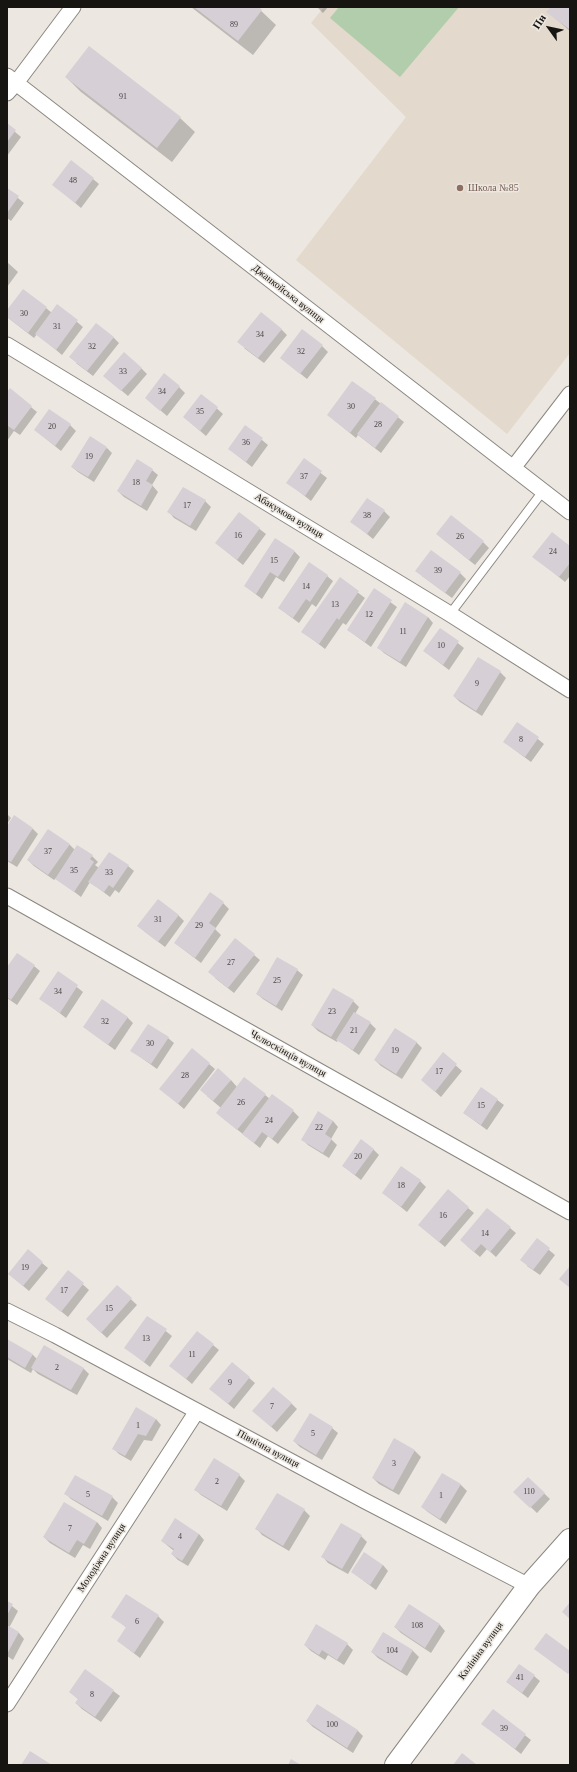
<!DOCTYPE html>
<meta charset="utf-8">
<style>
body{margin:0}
#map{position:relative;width:577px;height:1772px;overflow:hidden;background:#ece7e0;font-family:"Times New Roman",serif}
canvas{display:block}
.frame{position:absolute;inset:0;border:8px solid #171512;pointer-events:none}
.north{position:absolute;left:529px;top:8px;width:40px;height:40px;-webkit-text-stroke:3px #ece7e0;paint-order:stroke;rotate:303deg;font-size:11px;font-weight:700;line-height:16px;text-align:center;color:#171512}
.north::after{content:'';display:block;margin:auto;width:14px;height:18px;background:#171512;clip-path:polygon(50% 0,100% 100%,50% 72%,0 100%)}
</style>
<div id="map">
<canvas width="577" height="1772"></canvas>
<div class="frame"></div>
<div class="north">Пн</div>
</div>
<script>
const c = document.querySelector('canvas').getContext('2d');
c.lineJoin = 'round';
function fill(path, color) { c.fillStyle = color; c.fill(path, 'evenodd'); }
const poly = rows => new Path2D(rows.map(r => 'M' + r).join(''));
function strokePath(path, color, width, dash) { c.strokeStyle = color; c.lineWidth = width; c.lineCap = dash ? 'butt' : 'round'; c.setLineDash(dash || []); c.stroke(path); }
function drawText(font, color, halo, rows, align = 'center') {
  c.font = font + ' "Times New Roman",serif'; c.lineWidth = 3; c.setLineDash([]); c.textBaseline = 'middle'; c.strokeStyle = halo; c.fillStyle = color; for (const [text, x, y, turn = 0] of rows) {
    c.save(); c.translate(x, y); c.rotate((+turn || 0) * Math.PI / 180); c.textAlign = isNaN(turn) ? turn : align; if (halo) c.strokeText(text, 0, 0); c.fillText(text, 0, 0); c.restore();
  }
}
const built = poly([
 [324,7,570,7,570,353,507,434,296,260,406,117,311,23]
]);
const green = poly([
 [339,7,459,7,400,77,330,18]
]);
const shadow = poly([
 [191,7,257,7,276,25,253,55],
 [317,7,328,7,323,13],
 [552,7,570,7,570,31,548,12],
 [66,77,180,118,195,132,172,162,81,92],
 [7,125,21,137,7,156],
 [93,179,99,184,81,208,54,185],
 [7,189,24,203,11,221,7,218],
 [7,262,18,272,7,287],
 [58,306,83,327,62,355,37,334,34,338,7,317,7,311,46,308,52,313],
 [281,329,287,335,264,363,244,348],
 [113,337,119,343,93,376,76,363],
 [322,346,328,352,307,379,281,358],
 [141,368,147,374,128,396,110,381],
 [353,382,404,422,381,453,358,435,356,438,328,415],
 [179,387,185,393,167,416,146,398],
 [10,390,37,412,20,435,14,431,7,441,7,393],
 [202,395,223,414,206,436,184,417],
 [70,425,76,431,61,451,35,430],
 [245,426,268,445,252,467,229,449],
 [107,448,112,453,94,482,78,472,72,467],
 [304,460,327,478,311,501,288,483],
 [152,470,158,475,152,485,158,492,147,511,124,497,118,491],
 [184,488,205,501,211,507,196,531,174,518,169,512],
 [384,511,390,517,373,539,351,521],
 [239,513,266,534,243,565,216,543],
 [443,539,483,542,489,548,475,565],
 [276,540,295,552,300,557,284,582,276,577,262,599,245,586],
 [570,547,570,576,565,582,534,557],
 [460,573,466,579,452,598,422,576],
 [327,576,333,581,316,607,312,604,299,623,279,608],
 [340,579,365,598,346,625,343,623,325,649,303,632],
 [374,590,397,607,371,647,348,630],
 [428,617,433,623,406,667,384,653,379,648],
 [440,629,464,648,449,670,424,651],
 [500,672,506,678,482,716,460,702,454,696],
 [518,723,544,744,531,762,504,742],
 [7,814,11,818,7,824],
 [7,828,33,829,38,834,17,867,7,861],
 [69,844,75,850,92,856,98,862,95,865,99,868,128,866,134,871,119,893,115,890,110,897,90,882,81,897,56,878,54,880,34,866,28,860],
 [223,903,229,909,215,929,221,935,201,963,175,943],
 [178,915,184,921,165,947,144,931],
 [254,955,260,960,234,993,215,978],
 [34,966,40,971,17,1005,7,998,7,969],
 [297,970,303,975,282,1011,263,999,257,994],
 [58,972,83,992,66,1018,40,998],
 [353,1001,359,1007,355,1014,370,1023,376,1029,359,1055,338,1040,337,1042,318,1031,312,1025],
 [127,1017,133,1023,115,1050,84,1027],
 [168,1038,174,1043,157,1069,132,1051],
 [416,1042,422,1048,402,1079,381,1066,375,1060],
 [443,1054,462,1071,441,1097,428,1085],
 [209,1064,215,1069,184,1109,161,1089],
 [231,1080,237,1087,265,1095,270,1099,293,1111,299,1117,278,1144,268,1136,260,1148,223,1118,221,1108,207,1096],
 [481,1088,504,1105,487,1130,464,1113],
 [318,1113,333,1121,338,1127,331,1139,337,1145,329,1158,308,1145,302,1139],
 [373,1149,379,1155,361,1180,343,1166],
 [420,1181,426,1187,407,1212,383,1193],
 [468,1208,474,1213,445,1247,425,1230],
 [510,1228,516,1233,496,1257,487,1249,480,1257,467,1246],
 [537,1240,555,1255,540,1275,527,1266],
 [42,1263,48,1268,29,1291,9,1274],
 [68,1271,89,1290,68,1317,52,1304],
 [117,1286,137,1305,107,1338,93,1325],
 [148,1317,172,1336,150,1367,126,1348],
 [7,1340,33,1355,37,1359,83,1368,89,1374,77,1395,38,1374,33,1369,31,1373,7,1359],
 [213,1345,219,1350,192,1384,171,1366],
 [232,1363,255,1383,234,1409,211,1389],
 [291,1403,297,1409,277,1432,260,1417],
 [156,1419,161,1425,152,1441,144,1440,131,1461,119,1454,113,1448],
 [332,1428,338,1433,322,1460,300,1447,294,1441],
 [395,1440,415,1451,421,1457,399,1495,379,1484,373,1478],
 [214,1459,239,1475,245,1481,227,1511,201,1495,196,1490],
 [443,1474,461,1485,467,1491,446,1524,428,1512,422,1507],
 [528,1478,550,1499,537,1513,515,1492],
 [65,1493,112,1497,118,1503,108,1521,71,1499],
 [304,1510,310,1516,289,1551,262,1535,257,1529],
 [97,1522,102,1528,90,1549,83,1545,75,1558,50,1543,44,1537],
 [199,1534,204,1540,188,1566,178,1560,172,1554,174,1551,162,1541],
 [361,1536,367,1542,348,1574,328,1563,323,1557],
 [383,1565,388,1571,376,1590,352,1572],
 [127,1595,158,1616,164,1622,140,1658,118,1641,127,1628,112,1616],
 [7,1602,18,1611,9,1628,19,1633,24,1639,13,1660,7,1656],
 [409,1605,440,1625,445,1631,431,1653,401,1633,395,1627],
 [384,1633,413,1651,419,1657,407,1676,378,1658,372,1652],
 [347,1644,353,1650,344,1665,328,1655,325,1660,311,1651,305,1645],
 [85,1670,120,1696,101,1722,82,1709,76,1703,79,1700,70,1692],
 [534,1676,540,1681,528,1698,507,1682],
 [493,1710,531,1740,521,1754,483,1724],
 [307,1721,357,1730,363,1736,353,1753,313,1727]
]);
const building = poly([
 [194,7,259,7,262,10,238,41],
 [551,7,570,7,569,29,546,12],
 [89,46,181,117,157,148,65,77],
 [7,123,16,130,7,142],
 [71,160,94,178,75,203,52,185],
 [7,188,19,196,7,213],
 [23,289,47,307,28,333,7,317,7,310],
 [57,304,78,320,56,350,35,334],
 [261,312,282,329,258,358,237,342],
 [96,323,114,337,87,371,69,357],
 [302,329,323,345,300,374,280,358],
 [124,352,142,368,121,391,103,376],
 [164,373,180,386,160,411,145,398],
 [352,381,376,398,350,433,327,415],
 [10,388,32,406,14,430,8,426,7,428,7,392],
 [201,394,218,407,200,431,183,417],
 [381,402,399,416,375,448,357,434],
 [49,409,71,424,55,446,34,430],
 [245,425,263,438,246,462,228,449],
 [90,436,107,447,88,477,71,467],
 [304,458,322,471,305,496,286,483],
 [137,459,153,469,146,481,153,485,141,506,117,491],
 [183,487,206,500,190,526,167,512],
 [367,498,385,510,367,534,350,522],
 [239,512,260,528,237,560,215,543],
 [451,515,484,541,469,560,436,534],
 [552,532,570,546,570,563,559,577,532,557],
 [275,538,295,551,278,577,270,572,256,594,244,586],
 [431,550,461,572,445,593,415,571],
 [309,562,328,575,310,602,306,599,293,618,278,608],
 [340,577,359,591,339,620,337,618,319,644,301,632],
 [374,588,392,600,365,642,347,630],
 [405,602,428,617,400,662,377,648],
 [440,628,459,641,443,665,423,651],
 [478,657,501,671,476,711,453,696],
 [517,722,539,737,525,757,503,742],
 [14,815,33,828,11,862,7,860,7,826],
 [48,829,70,844,48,875,27,860],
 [77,845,93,855,90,859,94,862,74,892,55,879],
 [109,852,129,865,113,888,109,885,104,892,88,882],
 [210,892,224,902,209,923,216,928,195,958,174,943],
 [158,899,179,915,158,942,137,926],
 [235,938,255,954,228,988,208,972],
 [17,953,35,965,11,1000,7,997,7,967],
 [277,957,298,969,276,1006,256,994],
 [58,971,78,985,60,1013,39,999],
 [333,988,354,1000,331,1037,311,1025],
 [102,999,128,1017,108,1045,83,1027],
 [354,1012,371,1022,353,1050,336,1040],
 [148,1024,169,1037,151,1064,130,1051],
 [395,1028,417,1042,396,1074,374,1060],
 [192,1048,210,1063,178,1104,159,1089],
 [443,1052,457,1064,435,1092,421,1080],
 [218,1068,231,1080,213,1101,200,1090],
 [244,1077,266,1094,237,1130,216,1113],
 [481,1087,498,1099,481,1125,463,1113],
 [272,1094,294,1110,272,1139,262,1132,254,1143,242,1134],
 [318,1111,333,1121,325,1134,332,1139,323,1153,301,1140],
 [361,1139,374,1149,355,1175,342,1166],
 [401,1166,421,1180,401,1207,382,1193],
 [448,1189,469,1207,439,1242,418,1225],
 [487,1208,511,1227,490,1252,481,1244,474,1252,460,1240],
 [537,1238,550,1248,533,1270,520,1260],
 [28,1249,43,1262,23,1286,8,1274],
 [570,1266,570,1288,559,1279],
 [68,1270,84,1283,61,1312,45,1299],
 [117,1285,132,1298,101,1333,86,1319],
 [147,1316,167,1329,144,1362,124,1348],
 [197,1331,214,1344,186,1379,169,1366],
 [7,1339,33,1354,25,1368,7,1357],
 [44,1345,84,1368,71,1390,31,1368],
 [232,1362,250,1377,228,1404,209,1389],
 [273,1387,292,1403,271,1427,252,1411],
 [136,1407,156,1419,146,1436,138,1434,125,1456,112,1449],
 [310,1413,333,1427,316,1455,293,1441],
 [394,1438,415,1450,393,1490,372,1478],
 [214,1458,240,1474,221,1506,194,1490],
 [442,1473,461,1484,440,1519,421,1507],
 [75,1475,113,1496,102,1516,64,1494],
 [528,1477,545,1493,530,1508,513,1492],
 [277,1493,305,1509,283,1546,255,1529],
 [64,1502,97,1522,84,1544,77,1540,69,1553,43,1537],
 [175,1518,199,1534,182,1561,171,1554,174,1549,161,1541],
 [341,1523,362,1535,342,1569,321,1557],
 [364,1552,383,1565,370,1585,351,1572],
 [126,1594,159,1615,134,1653,117,1641,126,1627,111,1617],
 [7,1601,13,1604,7,1615],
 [570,1602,570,1619,562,1612],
 [409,1604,440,1624,425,1648,394,1627],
 [316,1624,348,1643,337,1660,322,1650,319,1655,304,1645],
 [7,1625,19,1632,7,1654],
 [383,1632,413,1650,401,1671,371,1652],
 [546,1633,570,1651,570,1671,568,1674,534,1649],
 [519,1664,535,1675,522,1693,506,1682],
 [85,1669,114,1690,95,1717,75,1703,78,1699,69,1692],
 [317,1704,358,1730,347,1748,306,1721],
 [493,1709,526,1734,515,1749,481,1724],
 [30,1751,52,1765,21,1765],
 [462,1753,477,1765,453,1765],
 [291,1759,301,1765,288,1765]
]);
const lane = poly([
 [450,614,543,491]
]);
const street = poly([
 [7,76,570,512],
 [7,93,16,83,73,7],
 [7,345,450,614,570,690],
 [513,468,570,394],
 [7,896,570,1212],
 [7,1311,55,1335,365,1501,529,1586],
 [7,1704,197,1411]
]);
const secondary = poly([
 [396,1765,529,1586,570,1540]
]);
const markers = [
 [460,188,4,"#8d6e63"]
];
const numberNames = [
 ["89",234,25],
 ["91",123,97],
 ["48",73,181],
 ["30",24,314],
 ["31",57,327],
 ["34",260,335],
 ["32",92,347],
 ["32",301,352],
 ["33",123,372],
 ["34",162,392],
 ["30",351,407],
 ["35",200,412],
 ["28",378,425],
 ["20",52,427],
 ["36",246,443],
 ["19",89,457],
 ["37",304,477],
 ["18",136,483],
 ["17",187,506],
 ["38",367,516],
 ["16",238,536],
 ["26",460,537],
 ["24",553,552],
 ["15",274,561],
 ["39",438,571],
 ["14",306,587],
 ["13",335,605],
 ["12",369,615],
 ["11",403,632],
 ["10",441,646],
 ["9",477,684],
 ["8",521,740],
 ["37",48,852],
 ["35",74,871],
 ["33",109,873],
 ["31",158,920],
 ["29",199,926],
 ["27",231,963],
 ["25",277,981],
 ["34",58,992],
 ["23",332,1012],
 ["32",105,1022],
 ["21",354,1031],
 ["30",150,1044],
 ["19",395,1051],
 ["17",439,1072],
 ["28",185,1076],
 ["26",241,1103],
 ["15",481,1106],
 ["24",269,1121],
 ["22",319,1128],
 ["20",358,1157],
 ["18",401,1186],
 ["16",443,1216],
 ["14",485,1234],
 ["19",25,1268],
 ["17",64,1291],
 ["15",109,1309],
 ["13",146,1339],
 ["11",192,1355],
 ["2",57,1368],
 ["9",230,1383],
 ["7",272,1407],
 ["1",138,1426],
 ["5",313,1434],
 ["3",394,1464],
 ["2",217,1482],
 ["110",529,1492],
 ["5",88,1495],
 ["1",441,1496],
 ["7",70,1529],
 ["4",180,1537],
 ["6",137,1622],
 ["108",417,1626],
 ["104",392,1651],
 ["41",520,1678],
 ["8",92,1695],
 ["100",332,1725],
 ["39",504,1729]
];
const educationNames = [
 ["Школа №85",468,188]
];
const streetNames = [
 ["Джанкойська вулиця",288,294,38],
 ["Абакумова вулиця",289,516,31],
 ["Челюскінців вулиця",288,1054,29],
 ["Північна вулиця",268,1449,28],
 ["Молодіжна вулиця",102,1558,-57],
 ["Калініна вулиця",481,1651,-54]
];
fill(built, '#e3d9cc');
fill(green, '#b2cdab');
fill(shadow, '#0003');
fill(building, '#d6cfd5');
strokePath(lane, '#8c8781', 10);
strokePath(street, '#8c8781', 17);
strokePath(secondary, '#8c8781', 24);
strokePath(lane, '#fff', 8);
strokePath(street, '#fff', 15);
strokePath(secondary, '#fff', 22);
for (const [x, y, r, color] of markers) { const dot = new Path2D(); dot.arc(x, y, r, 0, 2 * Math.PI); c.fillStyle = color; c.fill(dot); strokePath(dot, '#ece7e0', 1.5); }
drawText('8px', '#474443', null, numberNames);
drawText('10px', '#785e54', '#ece7e0', educationNames, 'left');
drawText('10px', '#171512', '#ece7e0', streetNames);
</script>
